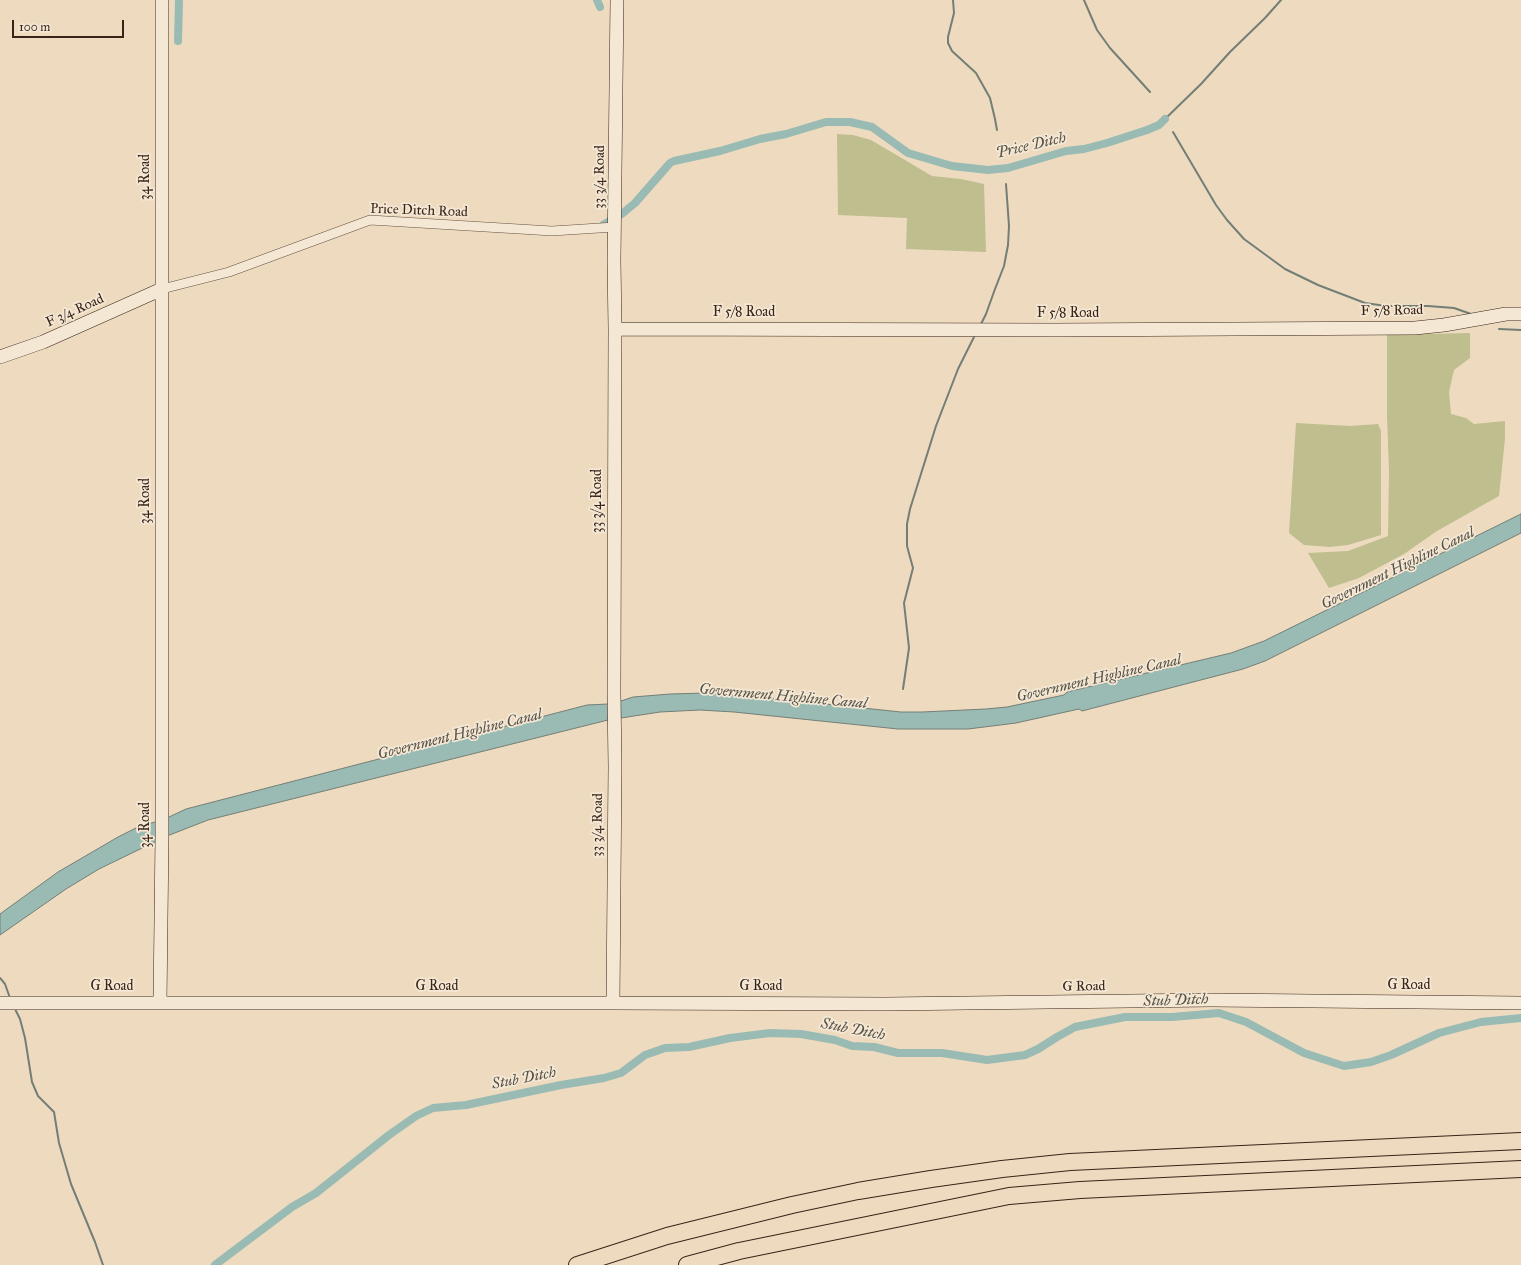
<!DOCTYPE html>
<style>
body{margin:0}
#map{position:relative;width:1521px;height:1265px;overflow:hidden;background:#eedbbf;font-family:"IM FELL Great Primer",serif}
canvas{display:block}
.scale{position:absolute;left:12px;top:20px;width:112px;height:18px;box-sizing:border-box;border:2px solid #392318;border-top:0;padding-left:5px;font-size:12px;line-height:14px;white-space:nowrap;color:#392318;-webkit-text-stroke:3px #f4e8d5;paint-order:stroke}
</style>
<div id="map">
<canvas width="1521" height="1265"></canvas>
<div class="scale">100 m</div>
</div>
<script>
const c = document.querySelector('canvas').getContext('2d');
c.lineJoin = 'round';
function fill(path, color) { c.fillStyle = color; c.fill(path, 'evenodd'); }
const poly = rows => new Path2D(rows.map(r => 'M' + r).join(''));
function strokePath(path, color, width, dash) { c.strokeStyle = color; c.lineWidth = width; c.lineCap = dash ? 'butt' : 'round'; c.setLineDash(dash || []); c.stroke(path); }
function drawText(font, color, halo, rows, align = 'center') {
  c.font = font + ' "IM FELL Great Primer",serif'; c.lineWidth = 3.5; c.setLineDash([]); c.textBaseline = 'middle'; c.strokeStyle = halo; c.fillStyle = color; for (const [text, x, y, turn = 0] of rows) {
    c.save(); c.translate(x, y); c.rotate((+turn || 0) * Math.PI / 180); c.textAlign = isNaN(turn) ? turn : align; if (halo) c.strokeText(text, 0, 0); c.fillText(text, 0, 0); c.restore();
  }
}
const green = poly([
 [837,134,853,135,871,140,932,176,961,179,984,184,986,252,906,249,907,218,838,215],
 [1470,333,1470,358,1454,370,1449,392,1451,414,1466,418,1474,424,1505,421,1505,439,1499,496,1437,531,1404,554,1359,578,1329,588,1308,553,1348,551,1388,536,1389,471,1387,415,1387,335],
 [1296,423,1350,426,1378,424,1381,431,1381,535,1348,545,1330,547,1304,545,1289,533]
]);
const water = poly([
 [1521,514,1521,533,1265,661,1243,669,1082,711,1079,709,1016,723,968,729,898,729,734,712,700,710,660,712,608,720,208,820,167,836,99,869,66,889,0,935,0,914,58,872,118,837,138,827,155,822,158,824,167,820,169,817,186,809,587,705,608,704,609,705,633,697,670,694,705,693,750,696,901,712,922,712,986,709,1007,707,1064,695,1067,692,1231,653,1264,641,1521,514]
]);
const stream = poly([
 [953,0,954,13,948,37,948,43,952,51,976,73,990,98,995,119,997,130],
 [1084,0,1097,30,1110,48,1150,92],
 [1165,119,1201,84,1230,52,1265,18,1281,0],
 [1173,132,1216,205,1227,220,1244,239,1285,269,1318,285,1365,303,1386,306,1428,306,1454,308,1471,314],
 [980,326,986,314,995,289,1004,266,1008,245,1009,226,1006,184],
 [1499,329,1521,330],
 [903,689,909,648,904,603,913,568,907,546,907,524,910,509,936,426,958,369,975,335],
 [0,978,5,984,10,998],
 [14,1007,20,1019,25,1038,32,1082,38,1096,54,1112,59,1143,71,1184,95,1242,103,1265]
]);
const canal = poly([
 [597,0,600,7],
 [178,41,179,0],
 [603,225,623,213,635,203,670,163,674,161,720,151,760,139,786,134,826,122,850,122,872,127,908,153,952,166,988,170,1008,168,1066,151,1084,149,1107,143,1147,130,1159,125,1165,119],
 [215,1265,292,1207,316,1193,389,1135,416,1116,433,1108,466,1105,561,1085,604,1078,621,1073,645,1055,665,1048,689,1047,730,1038,770,1033,801,1034,835,1040,852,1046,874,1047,898,1053,942,1053,987,1060,1025,1055,1038,1049,1057,1037,1075,1027,1125,1017,1172,1017,1219,1013,1246,1022,1304,1053,1344,1066,1371,1062,1391,1055,1439,1033,1481,1022,1521,1018]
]);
const street = poly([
 [162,289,229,272,370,220,552,231,615,227]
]);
const secondary = poly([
 [615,329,1055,330,1415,328,1444,325,1506,314,1521,314],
 [0,357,43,342,162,289],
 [0,1003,613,1003,886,1004,1211,1000,1521,1003],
 [160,1003,162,837,162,0],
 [613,1003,615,767,614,693,615,329,614,260,617,0]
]);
const highway = poly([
 [577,1265,667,1236,792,1205,858,1191,931,1179,1002,1169,1070,1162,1521,1141],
 [687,1265,739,1251,1009,1196,1080,1190,1521,1169]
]);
const streetNames = [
 ["34 Road",146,177,-90],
 ["33 3/4 Road",600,177,-89],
 ["Price Ditch Road",419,211,2],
 ["F 3/4 Road",75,311,-24],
 ["F 5/8 Road",1392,311,-1],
 ["F 5/8 Road",744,313],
 ["F 5/8 Road",1068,314],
 ["34 Road",146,501,-90],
 ["33 3/4 Road",598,501,-90],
 ["34 Road",146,825,-90],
 ["33 3/4 Road",598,825,-89],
 ["G Road",1409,986],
 ["G Road",112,987],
 ["G Road",437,987],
 ["G Road",761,987],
 ["G Road",1084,987,-1]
];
const waterNames = [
 ["Price Ditch",1031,146,-13],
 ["Government Highline Canal",1398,569,-26],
 ["Government Highline Canal",1099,679,-13],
 ["Government Highline Canal",783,697,5],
 ["Government Highline Canal",460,735,-14],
 ["Stub Ditch",1176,1001,-2],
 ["Stub Ditch",853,1030,11],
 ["Stub Ditch",524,1079,-11]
];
fill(green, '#bebe8f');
fill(water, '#99bbb4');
strokePath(water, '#737e76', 1);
strokePath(stream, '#737e76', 2);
strokePath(canal, '#99bbb4', 8);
strokePath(street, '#665142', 10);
strokePath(secondary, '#392318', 14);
strokePath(highway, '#392318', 18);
strokePath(street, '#f4e8d5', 9);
strokePath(secondary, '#f4e8d5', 13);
strokePath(highway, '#eedbbf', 16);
drawText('14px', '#392318', '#f4e8d5', streetNames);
drawText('italic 15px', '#565147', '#f4e8d5', waterNames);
</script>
